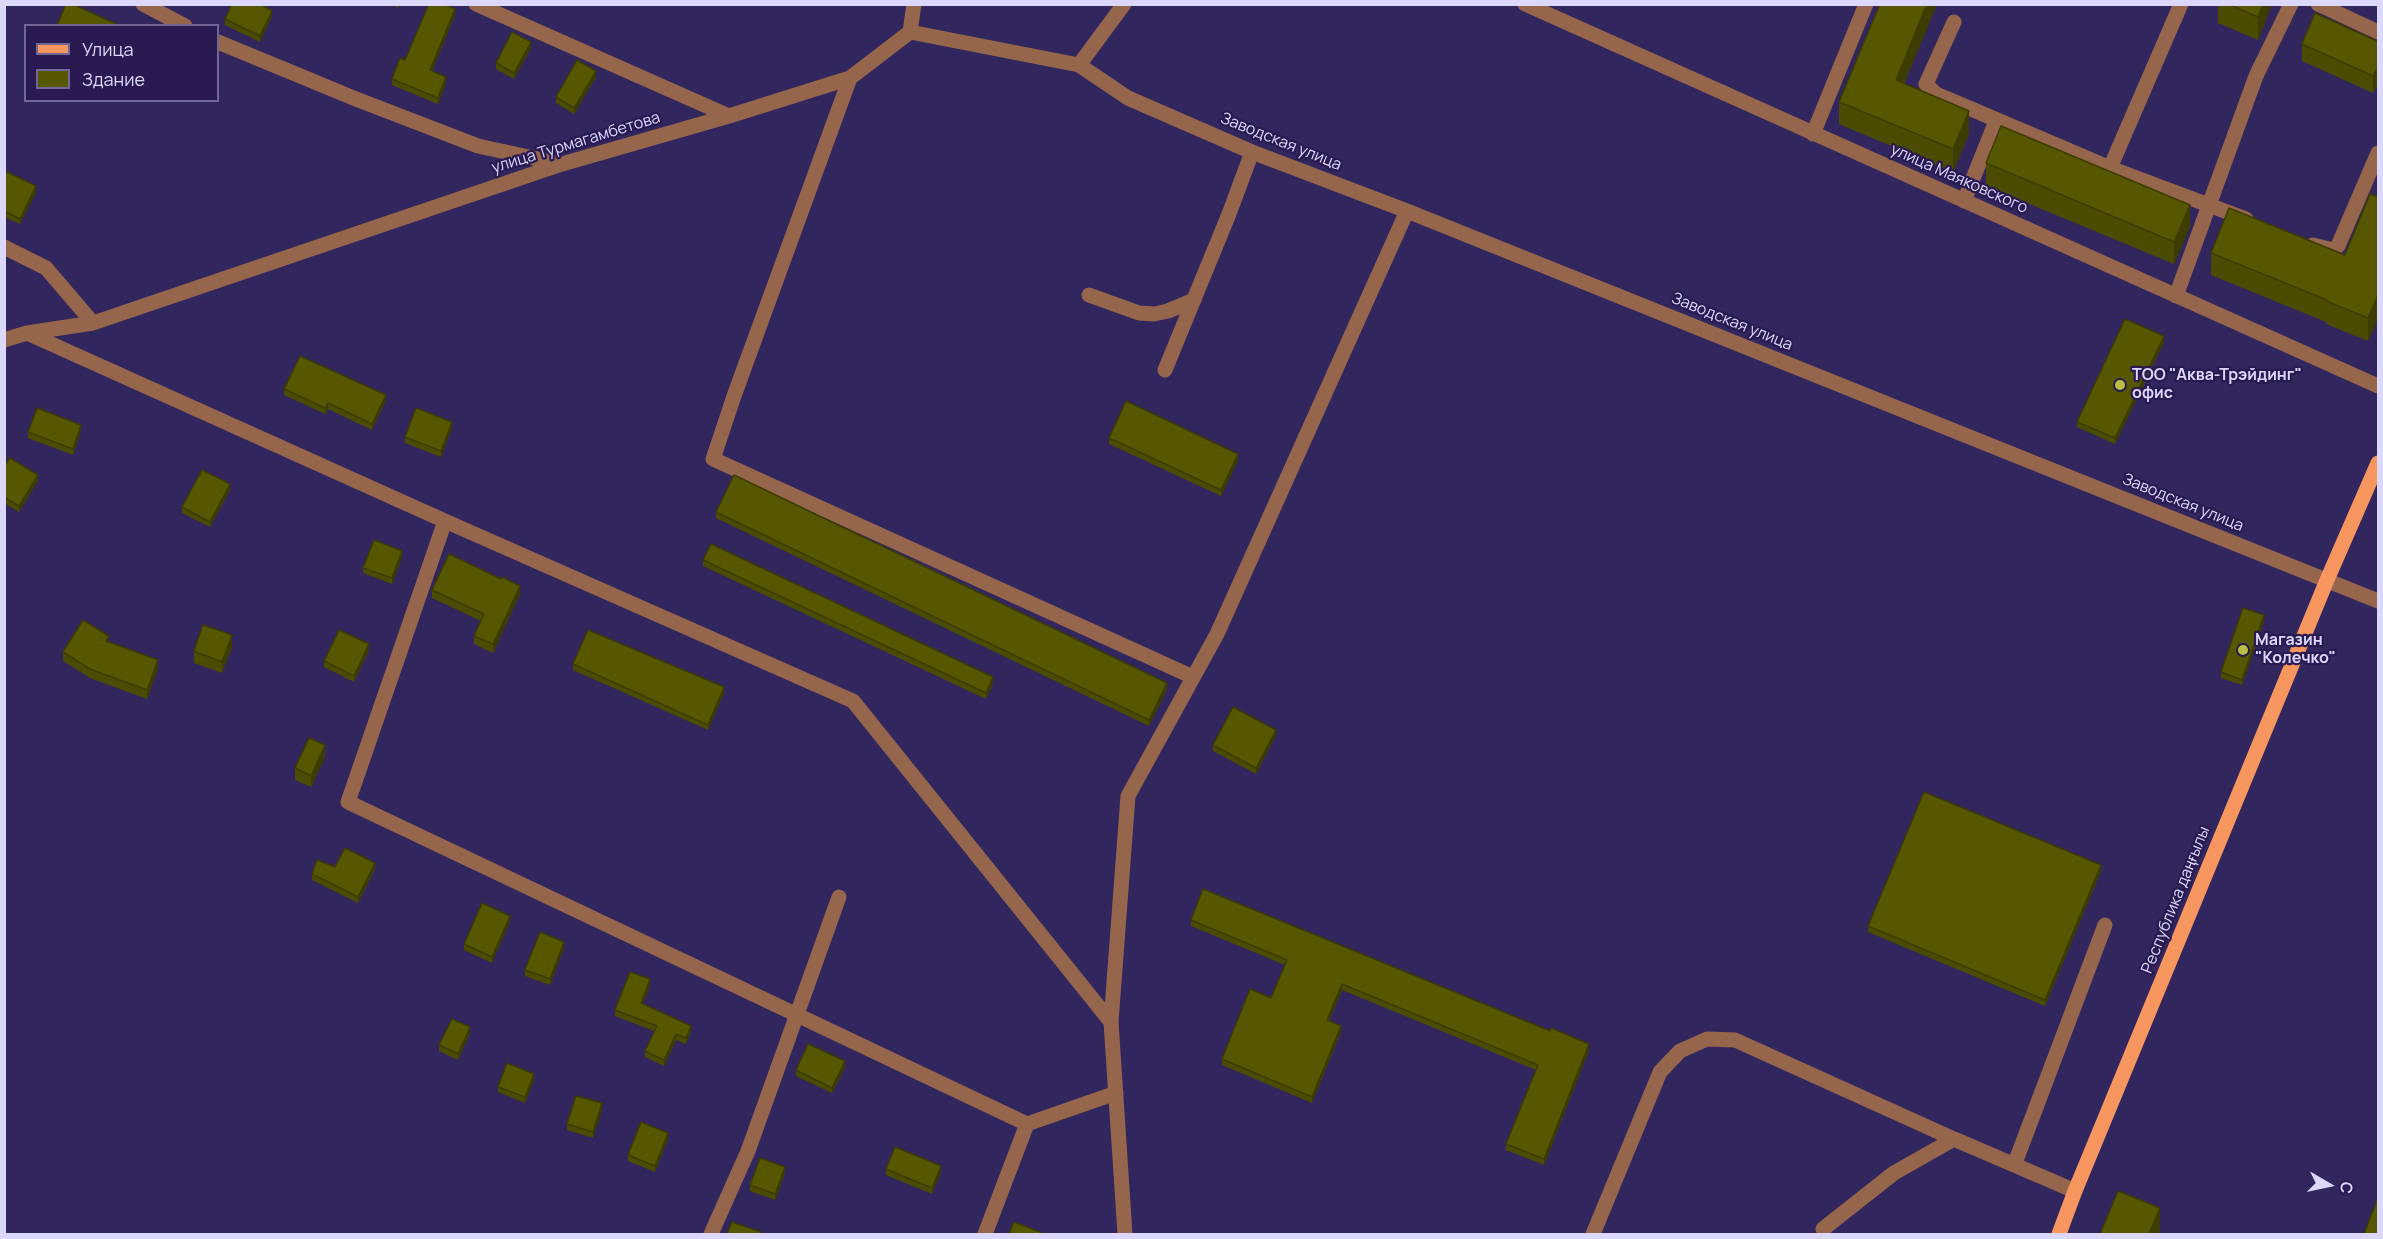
<!DOCTYPE html>
<meta charset="utf-8">
<style>
body{margin:0}
#map{position:relative;width:2383px;height:1239px;overflow:hidden;background:#32265e;font-family:Manrope,sans-serif}
canvas{display:block}
.frame{position:absolute;inset:0;border:6px solid #dcd8fc;pointer-events:none}
.legend{position:absolute;left:24px;top:24px;width:195px;height:78px;box-sizing:border-box;background:#291b52;border:2px solid #716796;margin:0;padding:8px 10px;list-style:none;font-size:18px;color:#dcd8fc}
.legend li{display:flex;align-items:center;gap:12px;height:30px}
.legend b{width:30px;border:2px solid #716796}
.north{position:absolute;left:2299px;top:1155px;width:60px;height:60px;-webkit-text-stroke:4px #291b52;paint-order:stroke;rotate:99deg;font-size:16px;font-weight:700;line-height:24px;text-align:center;color:#dcd8fc}
.north::after{content:'';display:block;margin:auto;width:21px;height:27px;background:#dcd8fc;clip-path:polygon(50% 0,100% 100%,50% 72%,0 100%)}
</style>
<div id="map">
<canvas width="2383" height="1239"></canvas>
<div class="frame"></div>
<ul class="legend">
<li><b style="height:8px;background:#f7965e"></b>Улица</li>
<li><b style="height:16px;background:#575701"></b>Здание</li>
</ul>
<div class="north">С</div>
</div>
<script>
const c = document.querySelector('canvas').getContext('2d');
c.lineJoin = 'round';
const poly = rows => new Path2D(rows.map(r => 'M' + r).join(''));
function strokePath(path, color, width, dash) { c.strokeStyle = color; c.lineWidth = width; c.lineCap = dash ? 'butt' : 'round'; c.setLineDash(dash || []); c.stroke(path); }
function fill(path, color) { c.fillStyle = color; c.fill(path, 'evenodd'); }
function drawText(font, color, halo, rows, align = 'center') {
  c.font = font + ' Manrope,sans-serif'; c.lineWidth = 4.5; c.setLineDash([]); c.textBaseline = 'middle'; c.strokeStyle = halo; c.fillStyle = color; for (const [text, x, y, turn = 0] of rows) {
    c.save(); c.translate(x, y); c.rotate((+turn || 0) * Math.PI / 180); c.textAlign = isNaN(turn) ? turn : align; if (halo) c.strokeText(text, 0, 0); c.fillText(text, 0, 0); c.restore();
  }
}
const minor = poly([
 [143,4,185,26],
 [476,4,729,116],
 [1525,4,2378,386],
 [2318,4,2378,32],
 [1954,22,1926,84,1936,94,2110,168,2181,4],
 [910,32,914,4],
 [218,42,356,99,478,146,561,164],
 [1079,65,1128,98,1252,152,1407,211,2378,601],
 [850,78,734,396,713,459,1193,677],
 [1813,134,1866,4],
 [2110,168,2246,219],
 [1964,201,1996,121],
 [2313,245,2333,250,2338,246,2378,153],
 [4,247,46,268,93,323],
 [1089,295,1139,313,1154,314,1168,311,1194,300],
 [2176,296,2256,76,2291,4],
 [27,333,445,521,853,701,1111,1022,1125,1234],
 [4,340,27,333,93,323,562,164,729,116,850,78,910,32,1079,65,1124,4],
 [1165,370,1229,214,1252,152],
 [445,521,348,802,1027,1124,1116,1093],
 [1111,1022,1128,796,1217,634,1407,211],
 [2015,1163,2105,925],
 [1823,1229,1894,1173,1954,1139,2075,1191],
 [711,1234,748,1151,839,897],
 [985,1234,1027,1124],
 [1593,1234,1660,1072,1680,1051,1707,1039,1735,1040,1954,1139]
]);
const major = poly([
 [2059,1234,2075,1191,2327,580,2378,463]
]);
const wall = poly([
 [391,4,400,4,398,8],
 [1880,4,1937,4,1904,84,1969,134,1953,172,1839,124,1839,102],
 [2218,4,2272,4,2258,40,2218,23],
 [455,15,432,71,446,83,438,104,392,85,392,79,405,60],
 [272,16,260,42,225,25,225,19],
 [2379,42,2379,82,2373,93,2302,61,2302,44],
 [531,48,514,79,496,69,496,63],
 [596,77,574,114,556,103,556,97],
 [1986,163,2190,227,2174,264,1986,186],
 [4,172,36,192,20,224,4,217],
 [2379,197,2379,316,2368,341,2326,324,2326,322,2211,275,2211,253,2345,255],
 [2164,342,2115,444,2077,427,2077,422],
 [284,389,386,400,372,430,328,409,325,414,284,395],
 [452,428,441,457,405,443,405,437],
 [81,430,73,455,28,438,28,432],
 [1109,438,1238,460,1221,496,1109,444],
 [4,466,38,481,19,512,4,503],
 [230,490,210,527,182,513,182,507],
 [716,512,1167,689,1149,726,716,518],
 [402,557,392,584,363,573,363,568],
 [703,560,993,683,986,699,703,566],
 [432,590,520,594,493,653,474,644,474,636,481,621,432,598],
 [2264,621,2242,685,2221,678,2221,672],
 [109,642,158,669,147,699,90,678,63,661,63,652],
 [232,647,222,673,194,663,194,651],
 [369,650,354,682,324,667,324,661],
 [573,664,724,693,708,730,573,670],
 [1276,735,1256,774,1213,751,1213,745],
 [325,757,311,787,295,780,295,768],
 [335,867,375,869,358,903,312,880,312,874],
 [2101,871,2045,1006,1868,932,1868,926],
 [1191,920,1589,1050,1544,1165,1506,1150,1506,1144,1536,1070,1342,990,1329,1021,1341,1032,1312,1103,1222,1065,1222,1059,1271,998,1285,965,1191,926],
 [510,921,492,963,464,950,464,944],
 [564,948,550,985,525,976,525,970],
 [650,985,643,1004,691,1032,686,1044,676,1040,664,1066,645,1057,645,1051,654,1031,615,1016,615,1010],
 [470,1033,458,1060,439,1051,439,1045],
 [845,1067,832,1093,796,1076,796,1070],
 [534,1080,525,1103,498,1092,498,1087],
 [602,1109,593,1138,567,1130,567,1124],
 [668,1139,655,1172,628,1161,628,1155],
 [886,1169,941,1172,932,1194,886,1175],
 [785,1173,775,1200,750,1191,750,1185]
]);
const shadedWall = poly([
 [1927,4,1937,4,1896,103,1896,80],
 [2263,4,2272,4,2258,40,2258,17],
 [455,9,455,15,430,76,430,70],
 [272,11,272,16,260,42,260,36],
 [531,42,531,48,514,79,514,73],
 [2379,65,2379,82,2373,93,2373,76],
 [596,71,596,77,574,114,574,108],
 [446,77,446,83,438,104,438,98],
 [1969,111,1969,134,1953,172,1953,149],
 [36,186,36,192,20,224,20,219],
 [2190,205,2190,227,2174,264,2174,242],
 [2379,293,2379,316,2368,341,2368,318],
 [2164,336,2164,342,2115,444,2115,438],
 [386,395,386,400,372,430,372,424],
 [328,403,328,409,325,414,325,408],
 [452,422,452,428,441,457,441,451],
 [81,425,81,430,73,455,73,449],
 [1238,454,1238,460,1221,496,1221,490],
 [38,475,38,481,19,512,19,506],
 [230,484,230,490,210,527,210,522],
 [402,551,402,557,392,584,392,578],
 [520,586,520,594,493,653,493,644],
 [2264,615,2264,621,2242,685,2242,680],
 [232,635,232,647,222,673,222,662],
 [369,644,369,650,354,682,354,676],
 [158,660,158,669,147,699,147,690],
 [993,677,993,683,986,699,986,693],
 [1167,683,1167,689,1149,726,1149,720],
 [724,687,724,693,708,730,708,725],
 [1276,730,1276,735,1256,774,1256,768],
 [325,745,325,757,311,787,311,776],
 [375,863,375,869,358,903,358,897],
 [2101,865,2101,871,2045,1006,2045,1000],
 [510,916,510,921,492,963,492,957],
 [564,942,564,948,550,985,550,979],
 [650,979,650,985,641,1009,641,1003],
 [1342,984,1342,990,1327,1026,1327,1020],
 [691,1026,691,1032,686,1044,686,1038],
 [1341,1026,1341,1032,1312,1103,1312,1097],
 [470,1027,470,1033,458,1060,458,1054],
 [676,1034,676,1040,664,1066,664,1060],
 [1589,1044,1589,1050,1544,1165,1544,1159],
 [845,1061,845,1067,832,1093,832,1088],
 [534,1074,534,1080,525,1103,525,1097],
 [602,1103,602,1109,593,1138,593,1132],
 [668,1133,668,1139,655,1172,655,1166],
 [941,1166,941,1172,932,1194,932,1188],
 [785,1167,785,1173,775,1200,775,1194],
 [2160,1208,2160,1230,2158,1234,2149,1234]
]);
const building = poly([
 [66,4,72,4,121,26,57,26,66,4],
 [232,4,260,4,272,11,260,36,225,19,232,4],
 [429,4,443,4,455,9,430,70,446,77,438,98,392,79,400,58,405,60,429,4],
 [1880,4,1927,4,1896,80,1969,111,1953,149,1839,102,1880,4],
 [2228,4,2263,4,2258,17,2228,4],
 [2315,13,2379,42,2379,65,2373,76,2302,44,2315,13],
 [512,32,531,42,514,73,496,63,512,32],
 [577,60,596,71,574,108,556,97,577,60],
 [2001,126,2190,205,2174,242,1986,163,2001,126],
 [5,171,36,186,20,219,4,211,5,171],
 [2370,194,2379,197,2379,293,2368,318,2326,301,2327,300,2211,253,2229,208,2345,255,2370,194],
 [2125,319,2164,336,2115,438,2077,422,2125,319],
 [300,356,386,395,372,424,328,403,325,408,284,389,300,356],
 [1126,401,1238,454,1221,490,1109,438,1126,401],
 [37,408,81,425,73,449,28,432,37,408],
 [416,408,452,422,441,451,405,437,416,408],
 [10,458,38,475,19,506,4,497,4,466,10,458],
 [202,470,230,484,210,522,182,507,202,470],
 [734,475,1167,683,1149,720,716,512,734,475],
 [374,540,402,551,392,578,363,568,374,540],
 [711,544,993,677,986,693,703,560,711,544],
 [449,554,501,579,502,577,520,586,493,644,474,636,484,614,432,590,449,554],
 [2243,608,2264,615,2242,680,2221,672,2243,608],
 [83,620,109,636,106,641,158,660,147,690,90,669,63,652,83,620],
 [203,625,232,635,222,662,194,651,203,625],
 [339,630,369,644,354,676,324,661,339,630],
 [588,630,724,687,708,725,573,664,588,630],
 [1233,707,1276,730,1256,768,1213,745,1233,707],
 [309,738,325,745,311,776,295,768,309,738],
 [1924,792,2101,865,2045,1000,1868,926,1924,792],
 [345,848,375,863,358,897,312,874,317,860,335,867,345,848],
 [1203,889,1550,1031,1551,1028,1589,1044,1544,1159,1506,1144,1538,1065,1342,984,1327,1020,1341,1026,1312,1097,1222,1059,1250,989,1271,998,1287,960,1191,920,1203,889],
 [482,903,510,916,492,957,464,944,482,903],
 [540,932,564,942,550,979,525,970,540,932],
 [630,972,650,979,641,1003,691,1026,686,1038,676,1034,664,1060,645,1051,657,1026,615,1010,630,972],
 [452,1019,470,1027,458,1054,439,1045,452,1019],
 [808,1044,845,1061,832,1088,796,1070,808,1044],
 [507,1063,534,1074,525,1097,498,1087,507,1063],
 [576,1096,602,1103,593,1132,567,1124,576,1096],
 [641,1122,668,1133,655,1166,628,1155,641,1122],
 [895,1147,941,1166,932,1188,886,1169,895,1147],
 [760,1158,785,1167,775,1194,750,1185,760,1158],
 [2118,1191,2160,1208,2149,1234,2100,1234,2118,1191],
 [2379,1195,2379,1234,2364,1234,2379,1195],
 [732,1222,761,1232,760,1234,727,1234,732,1222],
 [1014,1222,1045,1234,1009,1234,1014,1222]
]);
const markers = [
 [2120,385,6,"#bdbf43"],
 [2243,650,6,"#bdbf43"]
];
const streetNames = [
 ["Заводская улица",1281,142,22],
 ["улица Турмагамбетова",576,143,-17],
 ["улица Маяковского",1959,179,24],
 ["Заводская улица",1732,322,22],
 ["Заводская улица",2183,503,22],
 ["Республика даңғылы",2176,900,-68]
];
const poiNames = [
 ["ТОО \"Аква-Трэйдинг\"",2132,376],
 ["офис",2132,394],
 ["Магазин",2255,641],
 ["\"Колечко\"",2255,659]
];
strokePath(minor, '#95664b', 15);
strokePath(major, '#f7965e', 15);
fill(wall, '#4b4b01');
fill(shadedWall, '#3d3d01');
fill(building, '#575701');
strokePath(building, '#3d3d01', 1.5);
for (const [x, y, r, color] of markers) { const dot = new Path2D(); dot.arc(x, y, r, 0, 2 * Math.PI); c.fillStyle = color; c.fill(dot); strokePath(dot, '#291b52', 2); }
drawText('16px', '#dcd8fc', '#291b52', streetNames);
drawText('bold 16px', '#dcd8fc', '#291b52', poiNames, 'left');
</script>
